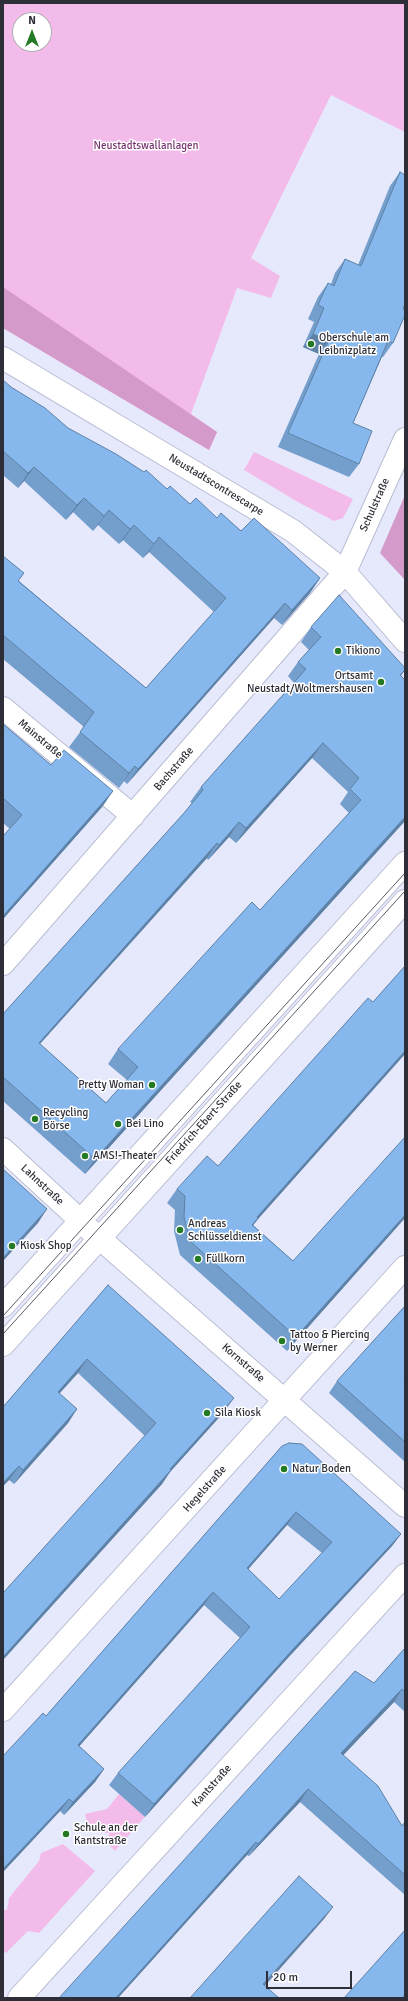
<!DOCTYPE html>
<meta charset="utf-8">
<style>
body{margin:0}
#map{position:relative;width:408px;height:2001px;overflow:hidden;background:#e6e9fc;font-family:Signika,sans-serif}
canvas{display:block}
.frame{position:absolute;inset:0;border:4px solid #2d2e37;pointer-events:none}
.north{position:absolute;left:12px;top:12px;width:40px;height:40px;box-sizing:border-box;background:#fff;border:1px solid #ababaf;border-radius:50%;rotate:0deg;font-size:11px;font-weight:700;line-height:16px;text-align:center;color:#2d2e37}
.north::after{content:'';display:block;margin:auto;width:14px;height:18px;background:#247924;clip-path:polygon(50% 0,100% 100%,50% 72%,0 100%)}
.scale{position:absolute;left:266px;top:1971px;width:86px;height:18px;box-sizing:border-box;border:2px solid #2d2e37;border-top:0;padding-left:5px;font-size:12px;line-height:14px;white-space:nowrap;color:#2d2e37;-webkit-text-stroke:3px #fff;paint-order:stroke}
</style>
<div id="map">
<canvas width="408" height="2001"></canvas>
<div class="frame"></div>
<div class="north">N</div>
<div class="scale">20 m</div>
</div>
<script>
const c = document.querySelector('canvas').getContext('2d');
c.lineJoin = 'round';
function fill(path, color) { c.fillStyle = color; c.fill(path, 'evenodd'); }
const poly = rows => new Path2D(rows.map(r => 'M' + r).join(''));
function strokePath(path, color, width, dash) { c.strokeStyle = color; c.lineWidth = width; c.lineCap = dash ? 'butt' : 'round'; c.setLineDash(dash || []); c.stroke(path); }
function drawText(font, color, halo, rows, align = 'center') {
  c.font = font + ' Signika,sans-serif'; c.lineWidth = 3; c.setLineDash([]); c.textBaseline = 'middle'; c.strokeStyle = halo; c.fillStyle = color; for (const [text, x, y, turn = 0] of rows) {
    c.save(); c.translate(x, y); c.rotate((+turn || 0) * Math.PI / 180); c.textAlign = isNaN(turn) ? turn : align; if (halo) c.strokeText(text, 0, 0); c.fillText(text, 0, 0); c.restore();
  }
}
const green = poly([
 [3,3,405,3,405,132,331,95,251,258,280,276,271,298,237,288,191,414,217,432,209,450,3,328],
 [20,20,44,20,44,44,20,44],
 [254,452,353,499,343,518,334,521,298,502,244,470],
 [119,1794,145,1817,115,1851,109,1845,109,1833,89,1831,85,1814,107,1809],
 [63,1844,95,1871,39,1933,28,1931,6,1953,3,1951,3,1910,7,1910,9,1898,39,1861,41,1853]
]);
const forest = poly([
 [3,287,217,432,209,450,3,328],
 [405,495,405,580,380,553]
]);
const street = poly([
 [3,358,293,531,345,572,405,641],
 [3,708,133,816],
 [3,964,345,572,405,439],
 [3,1149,81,1221],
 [3,1710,405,1267],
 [19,1998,405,1575]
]);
const secondary = poly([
 [89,1229,405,1506],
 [3,1306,405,863],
 [3,1345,405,901]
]);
const tram = poly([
 [3,1316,405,873],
 [3,1334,405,891]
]);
const wall = poly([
 [400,172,403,309,393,343,383,357,382,357,353,423,359,464,349,477,278,447,319,354,303,347,314,322,308,319,318,297,328,283,331,284,335,273,345,259,358,265,390,186],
 [3,380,11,387,68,428,167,489,190,504,217,518,241,531,320,578,310,593,282,625,274,618,127,784,124,781,119,788,69,747,84,727,3,659,3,556,19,581,146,688,214,612,149,552,143,558,123,540,119,544,98,525,93,531,73,512,66,520,24,481,18,488,3,475],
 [311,627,405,668,405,670,401,676,405,680,405,821,85,1174,3,1101,3,1014,184,813,192,803,190,802,201,787,294,683,288,676,298,662,309,650,301,642],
 [312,758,348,792,340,804,349,813,260,910,118,1049,108,1064,127,1080,106,1103,40,1044,207,858,208,860,229,837,236,843],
 [3,724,51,765,113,791,102,807,3,919,3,836,10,829,3,823],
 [405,966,405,1054,258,1219,253,1225,293,1261,405,1218,287,1351,180,1255,174,1231,175,1210,167,1203,177,1189,218,1166,373,1002],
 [108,1285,224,1412,170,1472,162,1484,3,1660,3,1593,145,1436,78,1373,59,1394,77,1409,68,1423,14,1484,9,1480,3,1486,3,1407],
 [405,1306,405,1462,329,1393,337,1381],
 [282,1446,401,1534,392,1546,285,1661,145,1817,109,1785,118,1773,240,1638,204,1605,79,1746,104,1769,95,1782,64,1815,60,1811,3,1872,3,1756,46,1716],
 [287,1525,322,1553,279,1599,248,1569],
 [405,1648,405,1712,394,1702,343,1755,402,1826,405,1822,405,1895,300,1802,249,1856,247,1855,118,1998,59,1998,374,1683]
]);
const shadedWall = poly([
 [313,334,329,340,319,354,303,347],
 [34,467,24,481,18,488,28,473],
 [84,498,73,512,66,520,77,505],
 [109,510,98,525,93,531,104,516],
 [134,525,123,540,119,544,130,529],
 [159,537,149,552,143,558,154,544],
 [320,578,310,593,282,625,292,610],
 [285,603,274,618,127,784,138,769],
 [323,743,312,758,236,843,246,828],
 [135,766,124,781,119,788,129,773],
 [113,791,102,807,3,919,3,916],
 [405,817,405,821,85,1174,95,1159],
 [239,822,229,837,208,860,219,845],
 [217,843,207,858,28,1057,39,1043],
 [405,1051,405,1054,258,1219,248,1232,257,1217],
 [47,1209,38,1223,3,1261,3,1258],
 [405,1215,405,1218,287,1351,296,1337],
 [87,1359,78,1373,48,1406,58,1392],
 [234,1398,224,1412,170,1472,162,1484,3,1660,3,1657],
 [77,1409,68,1423,14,1484,23,1470],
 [19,1466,9,1480,3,1486,3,1483],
 [296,1512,287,1525,238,1581,247,1568],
 [401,1534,392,1546,285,1661,145,1817,154,1804,294,1648],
 [213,1592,204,1605,69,1758,78,1745],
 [402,1689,394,1702,333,1766,341,1753],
 [104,1769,95,1782,64,1815,73,1802],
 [308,1789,300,1802,249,1856,258,1844],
 [69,1799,60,1811,3,1872,3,1869],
 [256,1842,247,1855,118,1998,116,1998],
 [333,1907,324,1919,255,1997,263,1984]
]);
const building = poly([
 [400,172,405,175,405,303,403,309,405,310,405,315,393,343,388,341,353,423,372,431,359,464,288,433,329,340,313,334,324,308,318,305,328,283,334,286,345,259,361,266,400,172],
 [3,380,11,387,45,408,68,428,116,454,144,472,146,470,167,489,170,486,190,504,196,498,217,518,221,513,241,531,254,518,320,578,292,610,285,603,138,769,135,766,129,773,80,732,94,712,3,635,3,556,24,573,18,581,146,688,226,598,159,537,154,544,134,525,130,529,109,510,104,516,84,498,77,505,34,467,28,473,3,451,3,380],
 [339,595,405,668,405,670,400,675,405,680,405,817,95,1159,3,1077,3,1014,184,813,203,790,201,787,306,669,298,662,321,637,311,627,339,595],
 [323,743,359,778,350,789,361,800,260,910,252,902,118,1049,138,1067,106,1103,39,1043,217,843,219,845,239,822,246,828,323,743],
 [3,724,51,765,64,750,113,791,3,916,3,836,22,815,3,798,3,724],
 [405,966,405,1051,257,1217,258,1218,252,1225,293,1261,405,1137,405,1215,296,1337,190,1241,184,1217,185,1196,177,1189,207,1156,218,1166,368,998,373,1002,405,966],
 [3,1169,47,1209,3,1258,3,1169],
 [108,1285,234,1398,170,1469,171,1470,3,1657,3,1593,156,1423,87,1359,58,1392,77,1409,23,1470,19,1466,3,1483,3,1407,108,1285],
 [405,1306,405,1379,404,1381,405,1382,405,1442,337,1381,405,1306],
 [289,1443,302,1444,401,1534,294,1648,154,1804,118,1773,250,1627,213,1592,78,1745,104,1769,73,1802,69,1799,3,1869,3,1756,43,1713,46,1716,282,1446,289,1443],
 [296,1512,332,1542,279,1599,247,1568,296,1512],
 [405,1648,405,1692,402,1689,341,1753,378,1786,402,1826,405,1822,405,1875,308,1789,258,1844,256,1842,116,1998,59,1998,355,1671,374,1683,405,1648],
 [299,1876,333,1907,263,1984,279,1998,190,1998,299,1876],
 [405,1930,405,1994,402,1998,344,1998,405,1930]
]);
const markers = [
 [311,344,4,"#247924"],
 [338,651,4,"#247924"],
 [381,682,4,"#247924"],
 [152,1085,4,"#247924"],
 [35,1119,4,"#247924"],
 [118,1124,4,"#247924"],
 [85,1156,4,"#247924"],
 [180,1230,4,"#247924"],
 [12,1246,4,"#247924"],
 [198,1259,4,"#247924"],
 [282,1341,4,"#247924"],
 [207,1413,4,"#247924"],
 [284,1469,4,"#247924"],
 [66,1834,4,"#247924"]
];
const parkNames = [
 ["Neustadtswallanlagen",146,146]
];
const poiNames = [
 ["Oberschule am",319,338],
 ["Leibnizplatz",319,351],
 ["Tikiono",346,651],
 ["Ortsamt",373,676,"right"],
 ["Neustadt/Woltmershausen",373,689,"right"],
 ["Pretty Woman",144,1085,"right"],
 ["Recycling",43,1113],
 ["Börse",43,1126],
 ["Bei Lino",126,1124],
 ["AMS!-Theater",93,1156],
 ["Andreas",188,1224],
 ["Schlüsseldienst",188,1237],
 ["Kiosk Shop",20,1246],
 ["Füllkorn",206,1259],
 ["Tattoo & Piercing",290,1335],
 ["by Werner",290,1348],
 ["Sila Kiosk",215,1413],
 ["Natur Boden",292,1469],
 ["Schule an der",74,1828],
 ["Kantstraße",74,1841]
];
const streetNames = [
 ["Neustadtscontrescarpe",216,485,31],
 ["Schulstraße",375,505,-66],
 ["Mainstraße",40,739,40],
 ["Bachstraße",174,769,-49],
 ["Friedrich-Ebert-Straße",204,1123,-48],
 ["Lahnstraße",42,1185,43],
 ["Kornstraße",243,1363,41],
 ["Hegelstraße",205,1489,-48],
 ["Kantstraße",212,1786,-48]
];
fill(green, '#f3bbea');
fill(forest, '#d39aca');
strokePath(street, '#b9bdd3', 24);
strokePath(secondary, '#b9bdd3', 24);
strokePath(street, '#fff', 22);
strokePath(secondary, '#fff', 22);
strokePath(tram, '#585965', 1);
fill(wall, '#749ecc');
fill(shadedWall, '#5e81a6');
fill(building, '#87b8ed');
strokePath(building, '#5e81a6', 1);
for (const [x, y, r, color] of markers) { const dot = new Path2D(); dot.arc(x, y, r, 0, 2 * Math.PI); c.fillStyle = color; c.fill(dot); strokePath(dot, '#fff', 1.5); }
drawText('11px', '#783470', '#fff', parkNames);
drawText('11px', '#2d2e37', '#fff', poiNames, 'left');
drawText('11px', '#2d2e37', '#fff', streetNames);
</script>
